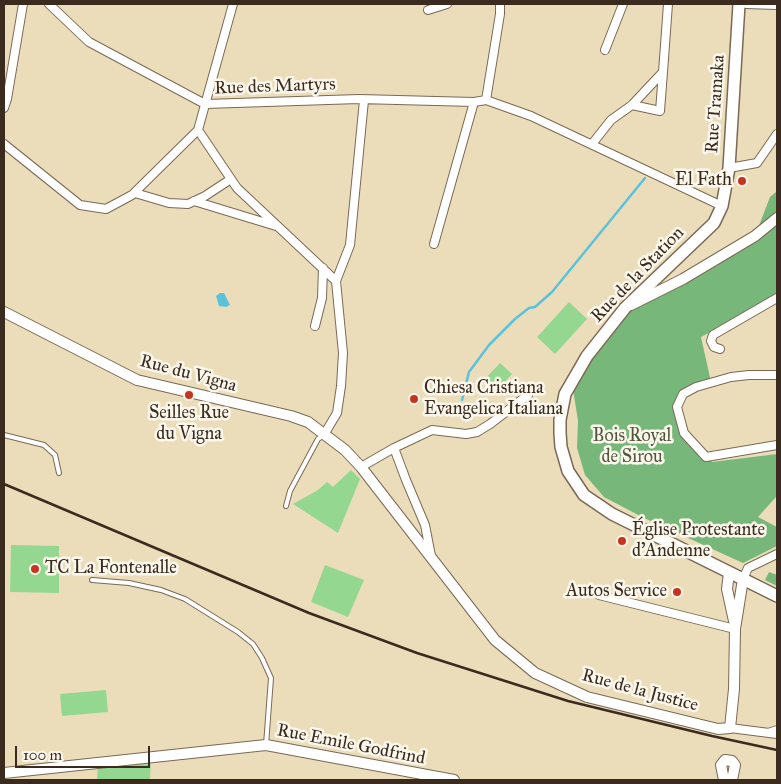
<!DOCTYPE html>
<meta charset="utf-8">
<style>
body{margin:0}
#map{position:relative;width:781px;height:784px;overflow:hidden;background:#ecddba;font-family:"IM FELL Great Primer",serif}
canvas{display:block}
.frame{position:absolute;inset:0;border:5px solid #3b2a1e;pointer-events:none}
.scale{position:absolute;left:15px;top:746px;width:135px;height:22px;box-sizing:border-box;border:2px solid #3b2a1e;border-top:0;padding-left:6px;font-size:15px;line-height:18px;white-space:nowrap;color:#3b2a1e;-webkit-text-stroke:4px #fbf7ec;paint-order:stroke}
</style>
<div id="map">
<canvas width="781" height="784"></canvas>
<div class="frame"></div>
<div class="scale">100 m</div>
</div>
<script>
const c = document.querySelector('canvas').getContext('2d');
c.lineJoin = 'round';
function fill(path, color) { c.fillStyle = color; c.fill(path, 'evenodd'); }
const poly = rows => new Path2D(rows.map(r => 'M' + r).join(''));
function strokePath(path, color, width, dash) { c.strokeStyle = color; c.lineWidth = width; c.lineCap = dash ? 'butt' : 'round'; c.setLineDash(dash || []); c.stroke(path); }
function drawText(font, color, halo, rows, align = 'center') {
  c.font = font + ' "IM FELL Great Primer",serif'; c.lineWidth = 5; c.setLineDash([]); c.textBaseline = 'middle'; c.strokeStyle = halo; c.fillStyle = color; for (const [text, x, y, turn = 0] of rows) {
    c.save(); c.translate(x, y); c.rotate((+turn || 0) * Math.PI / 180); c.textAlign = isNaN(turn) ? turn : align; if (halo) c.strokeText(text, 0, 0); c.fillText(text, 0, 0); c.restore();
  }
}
const green = poly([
 [569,302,587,319,555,354,537,337],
 [500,363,512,374,496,391,484,380],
 [351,470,360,479,338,533,293,504,318,490,327,482,333,487],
 [11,545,59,546,59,593,10,592],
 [325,565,364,580,348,617,311,602],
 [106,690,108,712,62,716,60,694],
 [151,757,150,780,97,780,98,762]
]);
const forest = poly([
 [777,191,777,298,701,337,711,382,683,394,677,407,684,433,712,462,777,454,777,496,758,517,777,527,777,546,743,563,642,517,604,497,585,475,577,448,578,421,573,389,625,308,755,236,770,197],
 [769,572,777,575,777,586,765,580]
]);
const water = poly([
 [220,293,224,293,230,305,226,307,219,306,216,296]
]);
const stream = poly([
 [462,400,469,372,489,345,515,319,529,308,535,307,552,292,645,178]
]);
const service = poly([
 [4,435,44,445,55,455,59,473],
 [286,506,290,491,318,439,324,435],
 [92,580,129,583,161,590,185,599,238,632,253,644,262,658,271,678,266,745],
 [768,731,777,728]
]);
const minor = poly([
 [49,4,89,42,205,104,359,99,474,102,486,100,531,116,722,206],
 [746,4,777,5],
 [428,10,447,4],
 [605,50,623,4],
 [486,100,500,14,500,4],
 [632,105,660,111,663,72],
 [4,108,7,99,23,4],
 [198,130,237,188,336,281],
 [4,144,80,205,106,209,132,195,198,130,233,4],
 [592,144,611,120,632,105,663,72,668,4],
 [729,168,757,163,777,134],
 [135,193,169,203,188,204,205,196,231,179],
 [194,201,276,226],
 [434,244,474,102],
 [315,326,322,298,323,268],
 [720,349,714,347,711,341,713,335,777,298],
 [777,375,749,375,731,377,696,387,683,394,677,407,684,433,706,457,777,445],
 [325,433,337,413,341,386,343,353,336,281,350,245,364,100],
 [394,448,406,480,425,525,431,556],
 [361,467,394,448,432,430,466,434,477,432,490,424,528,395],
 [743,579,748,568,777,554],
 [599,595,735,629],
 [730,728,777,734]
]);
const tertiary = poly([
 [631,305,683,279,755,236,777,218],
 [4,312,137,380,291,416,308,422,345,450,361,467,495,640,535,673,587,697,718,729,730,728,734,689,735,629,743,579],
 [729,573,727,589,734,621],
 [4,773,266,745,454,780],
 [724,780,721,765,725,760,732,761,735,765,732,780]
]);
const secondary = poly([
 [739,4,729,168,722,206,714,223,625,308,587,356,565,394,560,420,560,433,561,447,568,471,584,495,612,514,777,596]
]);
const rail = poly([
 [4,484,309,613,417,653,568,701,712,736,777,750]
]);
const markers = [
 [742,181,5,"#c8321e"],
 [189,395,5,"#c8321e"],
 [414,399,5,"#c8321e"],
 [622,541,5,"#c8321e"],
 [35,569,5,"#c8321e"],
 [677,592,5,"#c8321e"]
];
const streetNames = [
 ["Rue des Martyrs",275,87,-2],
 ["Rue Tramaka",716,104,-86],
 ["Rue de la Station",638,275,-46],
 ["Rue du Vigna",188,374,15],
 ["Rue de la Justice",640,691,15],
 ["Rue Emile Godfrind",351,745,11]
];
const poiNames = [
 ["El Fath",732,181,"right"],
 ["Chiesa Cristiana",424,389],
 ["Evangelica Italiana",424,410],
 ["Seilles Rue",189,414,"center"],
 ["du Vigna",189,435,"center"],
 ["Église Protestante",632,531],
 ["d’Andenne",632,552],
 ["TC La Fontenalle",45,569],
 ["Autos Service",667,592,"right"]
];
const parkNames = [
 ["Bois Royal",632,437],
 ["de Sirou",632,458]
];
fill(green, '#94d790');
fill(forest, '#77b87a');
fill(water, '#5cc2da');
strokePath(stream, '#5cc2da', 2.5);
strokePath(service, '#796955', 6);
strokePath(minor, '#796955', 10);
strokePath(tertiary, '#796955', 12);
strokePath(secondary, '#796955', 14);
strokePath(service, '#fff', 4);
strokePath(minor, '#fff', 8);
strokePath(tertiary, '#fff', 10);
strokePath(secondary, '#fff', 11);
strokePath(rail, '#3b2a1e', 2.5);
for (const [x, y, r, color] of markers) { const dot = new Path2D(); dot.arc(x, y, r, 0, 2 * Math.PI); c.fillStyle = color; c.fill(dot); strokePath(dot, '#fbf7ec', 2); }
drawText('18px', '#3b2a1e', '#fbf7ec', streetNames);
drawText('18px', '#3b2a1e', '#fbf7ec', poiNames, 'left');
drawText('18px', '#51553a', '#fbf7ec', parkNames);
</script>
